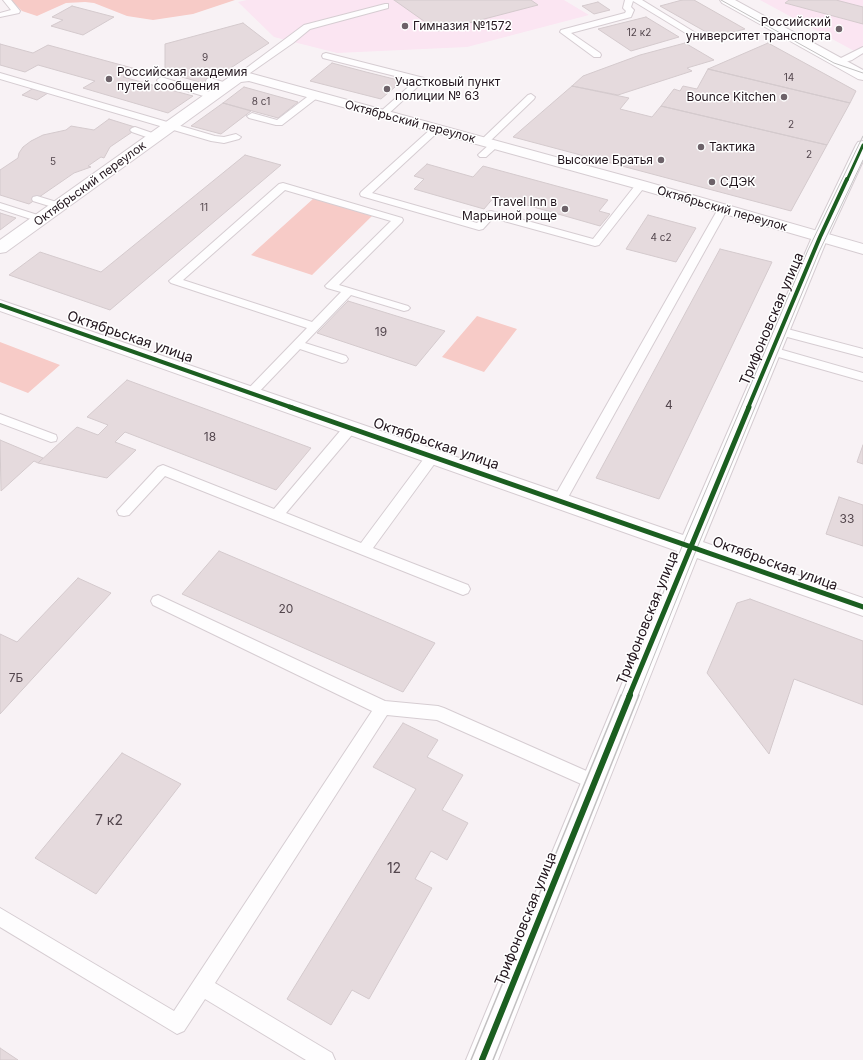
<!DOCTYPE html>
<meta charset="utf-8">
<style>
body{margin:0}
canvas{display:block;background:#f8f2f5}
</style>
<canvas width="863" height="1060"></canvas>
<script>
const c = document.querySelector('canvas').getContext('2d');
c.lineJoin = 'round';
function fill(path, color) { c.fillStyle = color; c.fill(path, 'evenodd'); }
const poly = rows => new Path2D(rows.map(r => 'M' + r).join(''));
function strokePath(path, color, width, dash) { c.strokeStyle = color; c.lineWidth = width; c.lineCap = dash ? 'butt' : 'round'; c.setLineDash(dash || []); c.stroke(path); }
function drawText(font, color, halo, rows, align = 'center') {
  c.font = font + ' Inter,sans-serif'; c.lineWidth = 3; c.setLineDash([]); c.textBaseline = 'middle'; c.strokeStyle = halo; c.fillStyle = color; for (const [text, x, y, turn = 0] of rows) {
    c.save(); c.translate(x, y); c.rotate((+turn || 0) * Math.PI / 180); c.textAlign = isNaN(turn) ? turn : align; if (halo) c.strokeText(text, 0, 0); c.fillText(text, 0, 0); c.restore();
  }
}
const built = poly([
 [247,0,564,0,589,15,467,47,337,53,274,37,238,2],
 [760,0,863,0,863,55,858,53]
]);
const green = poly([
 [11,0,235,0,193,14,153,20,127,16,94,3,85,2,66,3,37,16,22,11],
 [314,198,372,216,312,275,251,255],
 [477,316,517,329,484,372,442,357],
 [0,342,60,365,28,393,0,382]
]);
const building = poly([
 [394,0,531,0,538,5,438,31,394,0],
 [682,0,694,0,745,29,715,37,660,6,682,0],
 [789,0,836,0,863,7,863,24,785,3,789,0],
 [598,2,610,10,594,14,582,6,598,2],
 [72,6,114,17,83,35,51,26,63,20,52,17,72,6],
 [646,17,679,37,631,51,598,29,646,17],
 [243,23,269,43,206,84,165,72,165,44,243,23],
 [685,43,714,60,687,68,692,71,618,95,572,86,583,76,640,55,685,43],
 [768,43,856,91,850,103,708,69,768,43],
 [0,44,33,53,48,45,136,69,123,77,193,96,168,113,83,88,95,81,38,65,25,72,0,65,0,44],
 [332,63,366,72,402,81,381,99,310,81,332,63],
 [708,69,850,103,827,145,661,106,674,89,680,91,683,86,697,89,708,69],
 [572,86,629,98,620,109,652,117,661,106,827,145,791,211,513,137,572,86],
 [244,87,298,102,278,118,223,103,244,87],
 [34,88,48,93,37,100,22,95,34,88],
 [223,103,251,111,221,134,191,126,223,103],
 [109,119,138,128,110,147,104,158,101,157,88,166,91,167,74,173,29,204,0,195,0,170,18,158,19,153,23,147,31,141,43,135,66,130,71,126,94,130,109,119],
 [245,155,281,165,110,310,9,275,40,252,101,272,245,155],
 [427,164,473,177,483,166,608,200,599,211,610,214,600,226,495,196,484,209,414,189,424,179,414,176,427,164],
 [0,213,16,218,0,230,0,213],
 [648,215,696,228,676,262,626,249,648,215],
 [720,249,772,262,659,499,596,478,720,249],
 [348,301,445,331,416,366,317,333,348,301],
 [127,380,203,408,311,448,276,490,125,432,115,442,136,450,107,478,38,463,77,427,98,435,108,425,87,417,127,380],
 [0,440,43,458,38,463,34,461,1,491,0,440],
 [863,445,863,464,857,462,863,445],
 [839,497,863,505,863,546,826,534,839,497],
 [219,551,391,624,435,643,403,692,182,594,219,551],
 [78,578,111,593,0,714,0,634,17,642,78,578],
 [750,599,863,641,863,705,794,679,769,754,707,673,737,603,750,599],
 [403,723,438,740,427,757,463,775,442,810,468,823,447,860,431,851,415,879,432,888,369,999,352,990,331,1025,287,999,416,789,373,767,403,723],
 [122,753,181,784,96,894,35,858,122,753],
 [0,1048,18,1060,0,1060,0,1048]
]);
const lane = poly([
 [3,0,11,0,20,11,19,13,0,17,0,13,11,10,3,0],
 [625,0,642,0,699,35,698,37,692,37,633,1,631,7,634,10,631,17,571,33,600,53,601,55,600,57,594,57,560,32,561,30,625,13,626,11,623,8,625,0],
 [385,4,388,4,388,8,310,29,293,43,240,80,237,81,233,78,304,25,385,4],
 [863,47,863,53,852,60,837,65,833,62,863,47],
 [326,53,424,78,425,80,386,116,380,116,378,114,380,112,415,81,323,58,322,56,323,54,326,53],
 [0,73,215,136,224,137,236,134,241,137,239,139,224,143,211,141,0,79,0,73],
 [161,77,216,94,217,96,213,99,158,82,157,80,161,77],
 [210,78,230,84,231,86,227,89,207,83,206,81,207,79,210,78],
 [314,93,317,94,318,96,317,98,282,125,276,125,249,118,247,116,252,113,277,120,311,94,314,93],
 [531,94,535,97,534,99,487,144,481,144,479,142,481,140,528,95,531,94],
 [436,126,439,127,441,129,439,131,372,193,477,223,487,212,491,211,593,239,637,183,641,182,646,185,599,245,595,246,493,218,483,229,479,230,361,196,360,194,361,192,433,127,436,126],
 [135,127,158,135,160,137,155,140,132,132,130,130,132,128,135,127],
 [494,142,499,145,497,147,486,157,480,157,478,155,480,153,491,143,494,142],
 [283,183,402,218,403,220,402,222,339,285,408,306,410,308,408,310,404,311,351,295,305,343,346,356,348,359,346,362,342,363,300,349,255,396,251,397,247,396,245,393,247,390,307,328,171,283,169,281,279,184,283,183],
 [285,190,391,221,327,284,325,286,327,288,341,292,312,322,183,280,285,190],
 [37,196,63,204,64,206,59,209,33,201,32,199,33,197,37,196],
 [0,203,44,217,45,219,40,222,0,209,0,203],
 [723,206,728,209,566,501,564,505,559,506,554,505,552,501,718,209,723,206],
 [780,327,863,349,863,357,776,334,774,331,776,328,780,327],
 [772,347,863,373,863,381,768,354,766,351,768,348,772,347],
 [0,414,56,435,57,438,56,441,51,442,0,423,0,414],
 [351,423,356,424,357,427,356,430,286,513,361,543,428,453,433,451,438,453,440,456,438,459,373,548,468,585,470,589,468,593,463,595,458,593,165,476,129,515,124,516,119,515,117,511,158,467,163,465,274,509,346,424,351,423],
 [158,595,385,701,438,706,444,708,600,777,602,782,600,787,594,790,588,787,437,720,387,715,215,983,332,1053,335,1060,306,1060,205,999,184,1031,177,1034,0,927,0,908,174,1011,372,711,153,605,151,601,153,597,158,595]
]);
const street = poly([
 [249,73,647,182,863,244,863,254,635,188,249,81,241,82,6,252,0,253,0,240,232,75,249,73]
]);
const secondary = poly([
 [720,0,735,0,863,70,863,80,858,79,722,3,720,0],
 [863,141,863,161,828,237,703,542,863,598,863,616,697,558,498,1060,466,1060,677,551,0,311,0,300,683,535,812,237,856,145,858,142,863,141]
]);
const tramFar1 = poly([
 [721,0,834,63,863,73],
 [621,696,683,544,808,250,863,136],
 [638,696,697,548,819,252,863,160]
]);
const tram = poly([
 [471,1060,621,695],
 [493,1060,639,695]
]);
const cyclewayFar3 = poly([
 [847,180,863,145]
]);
const cyclewayFar2 = poly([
 [0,305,293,408],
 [748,408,820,237,847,179]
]);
const cyclewayFar1 = poly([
 [290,407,863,607],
 [629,696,749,407]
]);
const cycleway = poly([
 [482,1060,630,695]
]);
const markers = [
 [405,26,4,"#6d6269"],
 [839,29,4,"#6d6269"],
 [109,79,4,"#6d6269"],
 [387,89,4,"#6d6269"],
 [784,97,4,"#6d6269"],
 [701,147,4,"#6d6269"],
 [661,160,4,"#6d6269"],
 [712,182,4,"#6d6269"],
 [565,209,4,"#6d6269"]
];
const farNumbernames = [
 ["12 к2",639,33],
 ["9",205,58],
 ["14",789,78],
 ["8 с1",261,102],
 ["2",791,125],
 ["2",809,155],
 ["5",53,162],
 ["11",204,208],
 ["4 с2",661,238]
];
const farPoinames = [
 ["Российский",831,22,"right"],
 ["университет транспорта",831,36,"right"],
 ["Гимназия №1572",413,26],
 ["Российская академия",117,72],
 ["путей сообщения",117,86],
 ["Участковый пункт",395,82],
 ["полиции № 63",395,96],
 ["Bounce Kitchen",776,97,"right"],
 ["Тактика",709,147],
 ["Высокие Братья",653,160,"right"],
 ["СДЭК",720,182],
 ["Travel Inn в",557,202,"right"],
 ["Марьиной роще",557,216,"right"]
];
const farStreetnames = [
 ["Октябрьский переулок",410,122,15],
 ["Октябрьский переулок",90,184,-36],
 ["Октябрьский переулок",722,209,16]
];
const numberNames = [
 ["19",381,332],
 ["4",669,405],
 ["18",210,437],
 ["33",847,519],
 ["20",286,609],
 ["7Б",16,678]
];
const streetNames = [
 ["Трифоновская улица",772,319,-67],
 ["Октябрьская улица",130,337,19],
 ["Октябрьская улица",436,444,19],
 ["Октябрьская улица",775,564,20],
 ["Трифоновская улица",648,618,-68],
 ["Трифоновская улица",526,919,-68]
];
const nearNumbernames = [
 ["7 к2",109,821],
 ["12",394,869]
];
fill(built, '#fbe5f2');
fill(green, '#f7cbc7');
fill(building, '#e5dadd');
strokePath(building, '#d4cacd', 1);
strokePath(lane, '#d6cdd2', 2);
strokePath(street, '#d6cdd2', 2);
strokePath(secondary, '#d6cdd2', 2);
fill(lane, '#fefdfe');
fill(street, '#fefdfe');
fill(secondary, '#fefdfe');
strokePath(tramFar1, '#c2c0c1', 1);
strokePath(tram, '#c2c0c1', 1.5);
strokePath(cyclewayFar3, '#1b5e20', 3);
strokePath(cyclewayFar2, '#1b5e20', 4);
strokePath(cyclewayFar1, '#1b5e20', 5);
strokePath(cycleway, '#1b5e20', 6);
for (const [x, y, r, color] of markers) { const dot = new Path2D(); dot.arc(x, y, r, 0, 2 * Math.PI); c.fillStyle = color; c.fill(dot); strokePath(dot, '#fff', 1.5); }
drawText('10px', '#53464d', null, farNumbernames);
drawText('12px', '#22151d', '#fff', farPoinames, 'left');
drawText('12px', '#22151d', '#fff', farStreetnames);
drawText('12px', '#53464d', null, numberNames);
drawText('14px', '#22151d', '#fff', streetNames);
drawText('14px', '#53464d', null, nearNumbernames);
</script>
